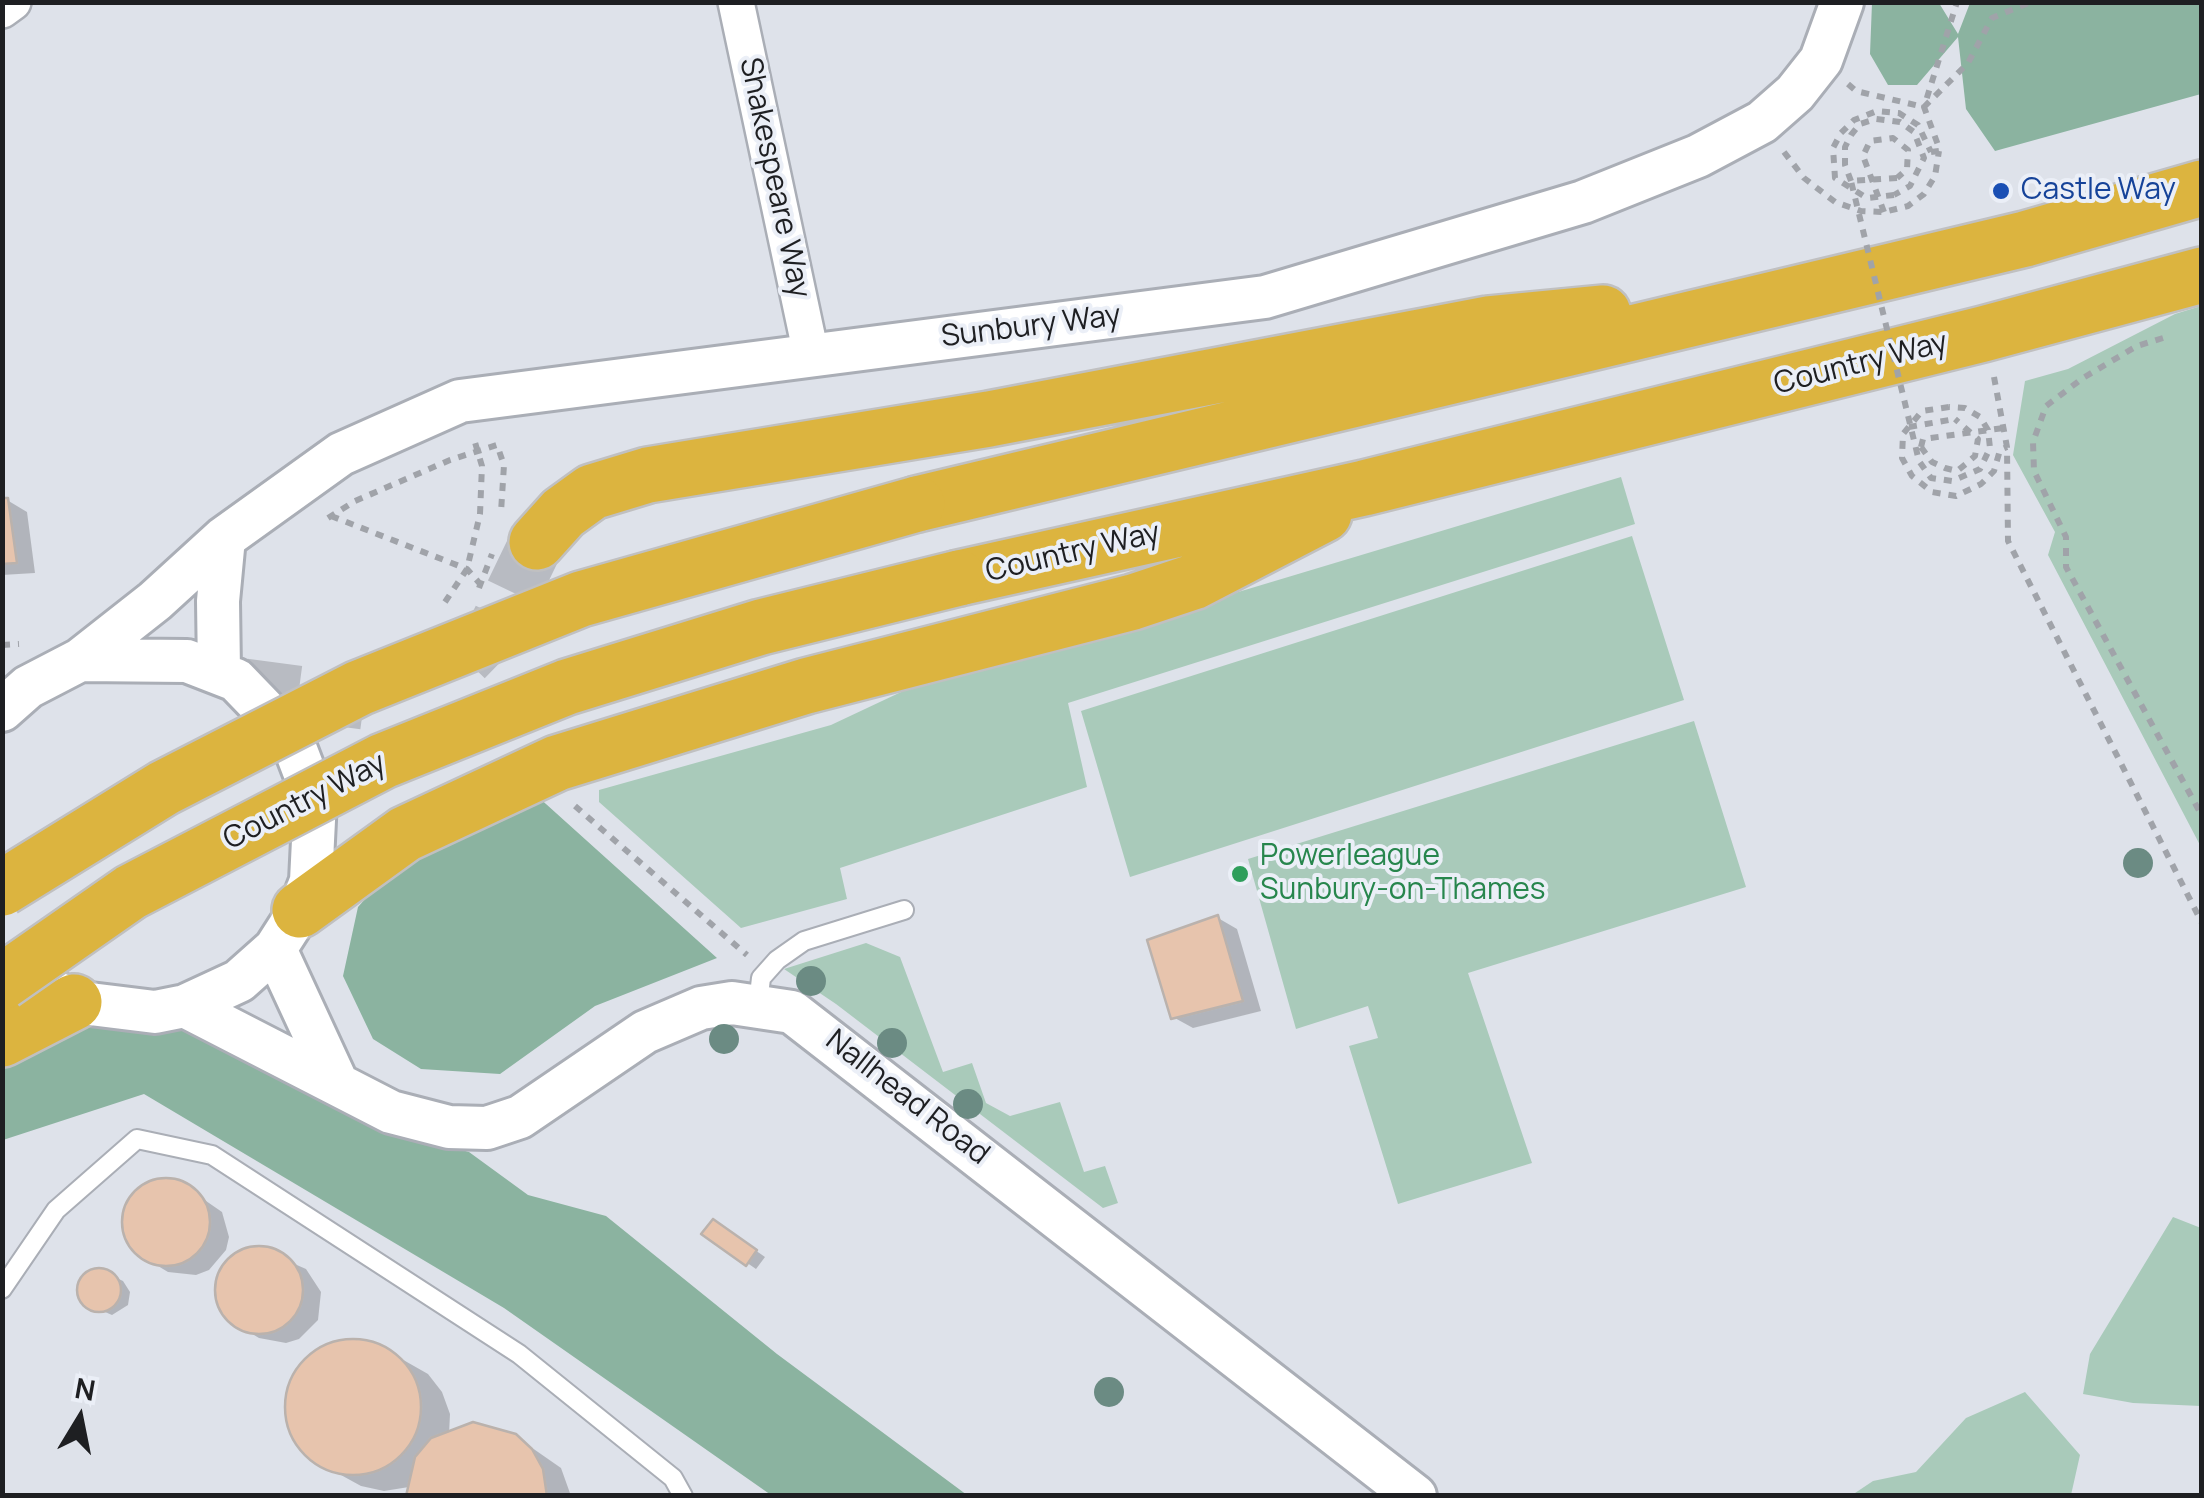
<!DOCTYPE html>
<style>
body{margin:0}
#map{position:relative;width:2204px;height:1498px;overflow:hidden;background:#dee2ea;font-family:Manrope,sans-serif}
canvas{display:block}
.frame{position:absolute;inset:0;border:5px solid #1e1f22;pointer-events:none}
.north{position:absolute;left:30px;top:1368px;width:100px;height:100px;-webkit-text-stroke:8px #ebeff7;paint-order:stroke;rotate:10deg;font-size:28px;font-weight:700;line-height:40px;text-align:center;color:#1e1f22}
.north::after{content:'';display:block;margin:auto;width:35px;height:45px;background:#1e1f22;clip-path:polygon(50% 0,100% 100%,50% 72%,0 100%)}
</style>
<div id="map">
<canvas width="2204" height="1498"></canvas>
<div class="frame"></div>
<div class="north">N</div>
</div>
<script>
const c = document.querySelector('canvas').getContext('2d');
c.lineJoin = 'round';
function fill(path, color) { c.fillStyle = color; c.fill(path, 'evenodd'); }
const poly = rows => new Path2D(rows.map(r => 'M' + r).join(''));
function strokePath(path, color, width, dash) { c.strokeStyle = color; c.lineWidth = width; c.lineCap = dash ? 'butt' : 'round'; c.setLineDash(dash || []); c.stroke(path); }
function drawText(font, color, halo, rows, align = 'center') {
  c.font = font + ' Manrope,sans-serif'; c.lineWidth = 8; c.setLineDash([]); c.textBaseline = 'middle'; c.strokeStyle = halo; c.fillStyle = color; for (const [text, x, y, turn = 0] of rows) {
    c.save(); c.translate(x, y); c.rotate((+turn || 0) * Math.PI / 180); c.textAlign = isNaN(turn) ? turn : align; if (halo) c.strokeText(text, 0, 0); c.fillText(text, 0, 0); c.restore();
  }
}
const green = poly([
 [2201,306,2202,306,2201,847,2048,555,2055,532,2013,455,2025,381,2068,369,2175,314],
 [1621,477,1635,524,1068,703,1087,787,840,868,847,899,741,928,599,802,599,790,831,725,950,669,1145,620],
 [1632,536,1684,700,1130,877,1081,711],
 [1694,721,1746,887,1468,973,1532,1163,1398,1204,1349,1046,1378,1038,1368,1006,1296,1029,1248,859],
 [866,943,900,957,943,1072,972,1063,986,1103,1010,1116,1060,1102,1084,1172,1105,1166,1118,1203,1103,1208,836,1004,784,969],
 [2173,1217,2201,1228,2201,1406,2133,1403,2083,1394,2090,1354],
 [2025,1392,2080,1455,2071,1495,1852,1495,1873,1481,1916,1472,1966,1418]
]);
const forest = poly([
 [1872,3,1939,3,1958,34,1970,3,2201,3,2201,94,1995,151,1966,109,1958,37,1917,85,1888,85,1870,54],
 [536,795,717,958,595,1006,500,1074,421,1069,373,1039,343,976,358,907,399,861],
 [197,1023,371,1125,469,1152,528,1195,606,1216,777,1354,967,1495,771,1495,504,1308,144,1094,3,1140,2,1062,80,1025]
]);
const shadow = poly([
 [7,500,27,512,35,573,2,575,2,501],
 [1218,918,1237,929,1261,1011,1193,1028,1173,1017],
 [153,1183,180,1183,222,1212,229,1237,226,1250,209,1270,196,1275,168,1272,148,1260,128,1240,125,1213,141,1189],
 [722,1227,765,1257,756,1269,705,1234],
 [258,1248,306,1269,321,1292,318,1320,299,1339,286,1343,259,1338,239,1326,220,1306,217,1293,224,1267,232,1257],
 [100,1270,123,1281,130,1292,128,1305,112,1315,84,1303,80,1291,87,1275],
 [336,1343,377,1345,428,1374,442,1392,450,1414,449,1434,473,1425,515,1436,561,1468,571,1496,409,1496,409,1487,384,1491,361,1486,330,1469,298,1443,289,1424,291,1383,301,1366]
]);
const building = poly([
 [2,498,8,498,17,563,2,564,2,498],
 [1218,915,1243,1001,1171,1019,1147,940,1218,915],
 '122 1222a44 44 0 1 1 88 0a44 44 0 1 1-88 0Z',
 [713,1219,757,1250,746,1266,701,1234,713,1219],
 '215 1290a44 44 0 1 1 88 0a44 44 0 1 1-88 0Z',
 '77 1290a22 22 0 1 1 44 0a22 22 0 1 1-44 0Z',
 '285 1407a68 68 0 1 1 136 0a68 68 0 1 1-136 0Z',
 [473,1422,516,1434,532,1449,543,1469,547,1496,406,1496,415,1457,431,1438,473,1422]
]);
const trunkTunnel = poly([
 [465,659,496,627,537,542],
 [244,686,364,702]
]);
const path = poly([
 [1848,84,1856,91,1924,107,1968,63,1992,18,2031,2],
 [1784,152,1804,178,1835,202,1861,211,1884,212,1908,206,1924,194,1935,176,1939,151],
 [1931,152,1939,151,1938,145,1924,107,1957,2],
 [1851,181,1845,165,1845,147,1851,135,1860,124,1876,119,1900,122,1914,132,1924,158,1910,186,1894,195],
 [1884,212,1863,156,1870,141,1893,138,1908,150,1907,169,1897,178],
 [2163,338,2137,346,2083,378,2046,406,2033,442,2034,471,2066,537,2066,567,2202,816],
 [1994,377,2007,447,2008,541,2202,923],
 [1949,407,1922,411,1903,434,1902,458,1912,476,1932,492,1956,496,1981,484,1994,471,2000,450,2007,447],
 [1909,427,1955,419],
 [1921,447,1923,439,2004,428],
 [331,516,467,569,481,585],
 [328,518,355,501,450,460,497,445,504,465,501,512],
 [479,588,492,554],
 [445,602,467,569,480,514,482,466,474,439],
 [2,645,19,644],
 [575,806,747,955]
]);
const service = poly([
 [758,1004,761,978,777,960,804,941,904,910],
 [2,1289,56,1210,137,1139,212,1155,519,1354,673,1478,683,1496]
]);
const minor = poly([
 [736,2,811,354],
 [2,10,13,2]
]);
const tertiary = poly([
 [80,660,155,601,224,538,341,454,460,401,1265,297,1583,202,1698,156,1762,122,1795,93,1821,60,1842,2],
 [219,671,218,601,224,538],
 [2,710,28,687,80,660,187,661,236,680,291,737,315,800,311,881,300,910,275,949,239,981,185,1006,155,1012,74,1002,49,989],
 [275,949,336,1081],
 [185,1006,391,1112,449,1127,487,1128,520,1117,645,1032,701,1008,732,1003,792,1012,1415,1496]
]);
const trunk = poly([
 [917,504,2025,239,2202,188],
 [537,542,563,513,592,492,648,475,989,419,1488,324,1603,313],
 [959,578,1364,488,1983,334,2202,275],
 [300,910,405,834,557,763,806,686,1133,602,1193,582,1324,514],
 [2,1039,74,1002]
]);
const pathBridge = poly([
 [1897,178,1851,181,1919,461,1931,478,1952,481,1980,469,1990,448,1988,430,1980,417,1965,408,1949,407],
 [1894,195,1867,198,1835,178,1833,148,1841,133,1854,120,1877,111,1899,113,1918,125,1931,152],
 [1921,447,1932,462,1945,468,1957,471,1967,463,1975,456,1978,439,1955,419]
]);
const trunkBridge = poly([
 [2,888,164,788,359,688,581,599,917,504],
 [2,982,131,892,383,761,567,687,761,627,959,578]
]);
const trees = [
 [2138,863],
 [811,981],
 [724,1039],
 [892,1043],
 [968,1104],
 [1109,1392]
];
const markers = [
 [2001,191,10,"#1a4fb4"],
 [1240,874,10,"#2e9e5b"]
];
const streetNames = [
 ["Shakespeare Way",774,178,78],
 ["Sunbury Way",1031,327,-7],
 ["Country Way",1861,364,-14],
 ["Country Way",1073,553,-13],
 ["Country Way",305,802,-27],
 ["Nallhead Road",907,1098,38]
];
const transitNames = [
 ["Castle Way",2021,191]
];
const leisureNames = [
 ["Powerleague",1260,857],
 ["Sunbury-on-Thames",1260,891]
];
fill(green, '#a9caba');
fill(forest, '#8bb3a0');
fill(shadow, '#0003');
fill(building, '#e7c4ad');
strokePath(building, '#bab2ad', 2.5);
strokePath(trunkTunnel, '#b8bbc2', 55, [55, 28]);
strokePath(service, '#aaaeb6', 22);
strokePath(minor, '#aaaeb6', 40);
strokePath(tertiary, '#aaaeb6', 48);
strokePath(trunk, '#c0c0c1', 60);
strokePath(path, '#a0a3a9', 6, [8, 8]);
strokePath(service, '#fff', 18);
strokePath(minor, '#fff', 35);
strokePath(tertiary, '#fff', 42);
strokePath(trunk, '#dcb43f', 55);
strokePath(trunkBridge, '#c0c0c1', 60, []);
strokePath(pathBridge, '#a0a3a9', 6, [8, 8]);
strokePath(trunkBridge, '#dcb43f', 55);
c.fillStyle = '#6b8b83';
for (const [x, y] of trees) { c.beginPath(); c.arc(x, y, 15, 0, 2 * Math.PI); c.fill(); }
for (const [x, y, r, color] of markers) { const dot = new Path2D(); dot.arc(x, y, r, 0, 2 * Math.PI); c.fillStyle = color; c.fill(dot); strokePath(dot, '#ebeff7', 4); }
drawText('30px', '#1e1f22', '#ebeff7', streetNames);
drawText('30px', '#164399', '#ebeff7', transitNames, 'left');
drawText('30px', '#27864d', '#ebeff7', leisureNames, 'left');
</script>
